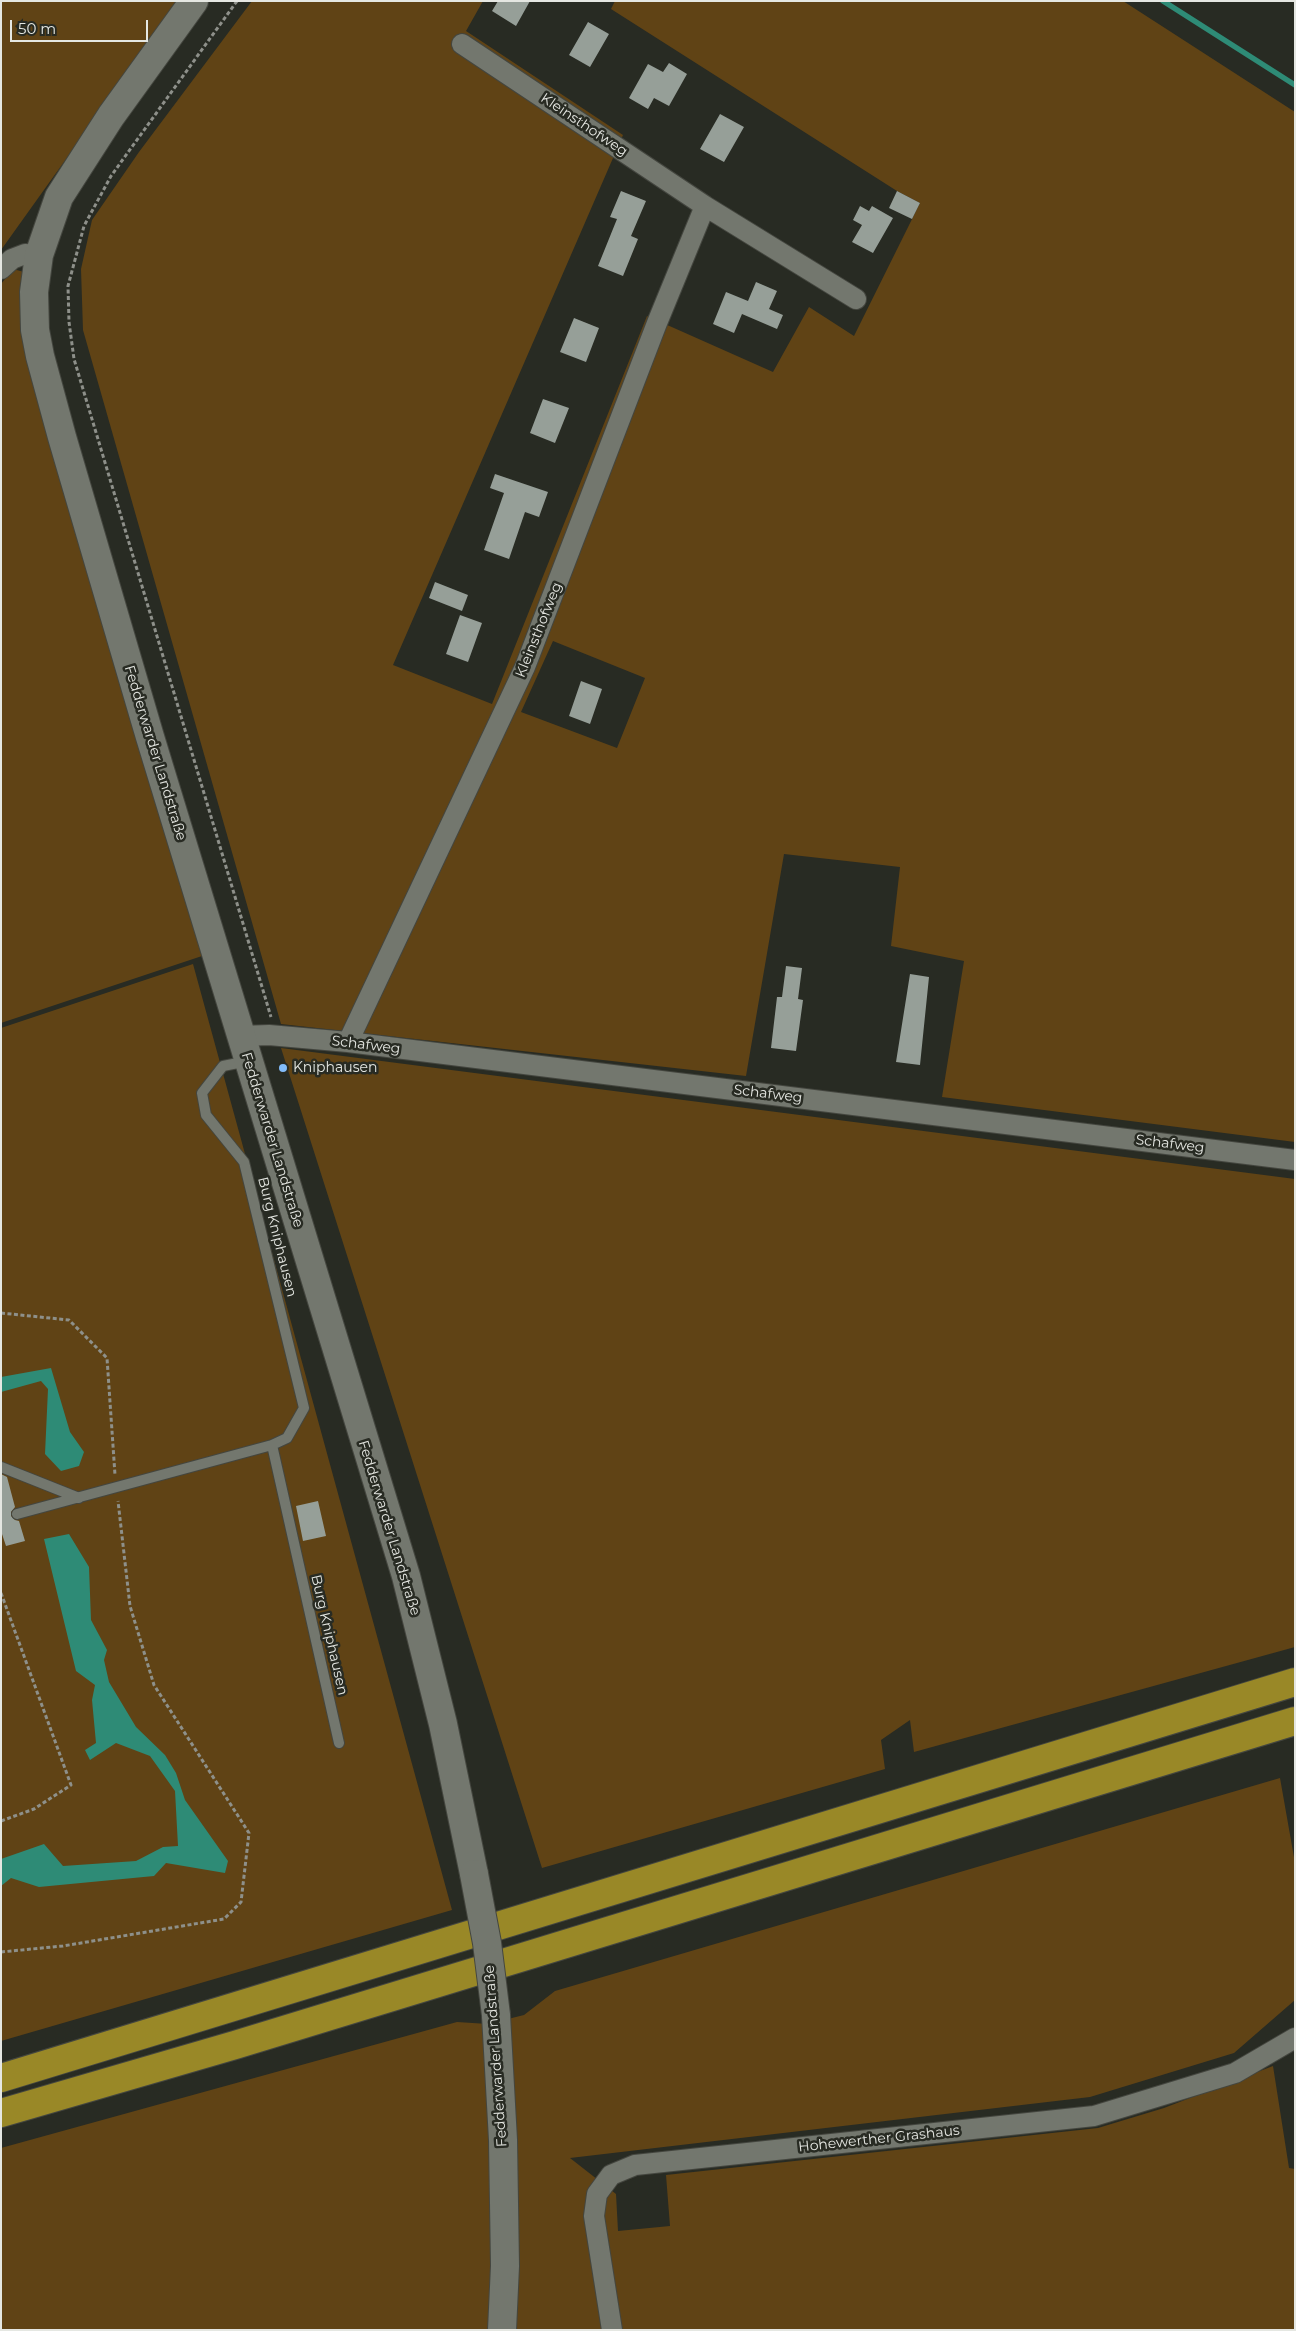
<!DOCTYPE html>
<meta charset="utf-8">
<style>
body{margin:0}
#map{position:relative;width:1296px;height:2331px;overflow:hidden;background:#282b23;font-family:Montserrat,sans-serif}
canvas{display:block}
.frame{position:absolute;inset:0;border:2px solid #e5e7e2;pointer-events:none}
.scale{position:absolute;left:10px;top:20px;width:138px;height:22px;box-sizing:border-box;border:2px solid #e5e7e2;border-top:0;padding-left:6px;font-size:15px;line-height:18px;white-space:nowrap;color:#e5e7e2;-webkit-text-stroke:4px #282b23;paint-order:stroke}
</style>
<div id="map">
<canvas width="1296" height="2331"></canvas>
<div class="frame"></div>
<div class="scale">50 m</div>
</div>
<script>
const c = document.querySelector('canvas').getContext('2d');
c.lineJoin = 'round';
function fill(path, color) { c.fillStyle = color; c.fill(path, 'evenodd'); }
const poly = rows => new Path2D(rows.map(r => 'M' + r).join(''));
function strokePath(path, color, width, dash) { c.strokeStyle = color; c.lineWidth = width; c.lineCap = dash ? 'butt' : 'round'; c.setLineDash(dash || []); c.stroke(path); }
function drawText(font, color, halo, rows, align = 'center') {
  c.font = font + ' Montserrat,sans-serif'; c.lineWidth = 5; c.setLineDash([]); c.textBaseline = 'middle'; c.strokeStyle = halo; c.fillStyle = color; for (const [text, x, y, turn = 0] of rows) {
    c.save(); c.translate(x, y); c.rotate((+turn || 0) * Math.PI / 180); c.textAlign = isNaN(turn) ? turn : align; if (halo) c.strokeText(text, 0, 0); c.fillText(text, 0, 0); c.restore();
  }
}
const green = poly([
 [1,1,179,1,1,250],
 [252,1,483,1,466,31,623,135,393,665,492,704,647,316,773,372,809,307,854,336,920,203,897,191,611,9,615,1,1123,1,1295,112,1295,1142,942,1097,964,961,891,946,900,867,784,854,746,1076,281,1024,83,330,81,269,92,220,139,152],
 [553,641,645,678,617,748,521,712],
 [13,269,24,272,33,369,202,956,1,1023,1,284],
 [193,964,452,1910,1,2041,1,1028],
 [281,1048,1295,1179,1295,1647,914,1752,910,1720,881,1740,885,1769,542,1868],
 [1280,1778,1295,1863,1295,2000,1234,2053,1090,2097,570,2158,616,2194,618,2231,670,2226,666,2175,1098,2128,1164,2108,1273,2066,1289,2168,1295,2169,1295,2330,1,2330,1,2148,457,2022,488,2024,524,2015,555,1991]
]);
const water = poly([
 [51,1368,70,1432,84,1452,79,1466,61,1471,45,1454,48,1389,41,1381,1,1392,1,1377],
 [69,1534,89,1567,91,1620,107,1650,104,1660,109,1682,136,1727,165,1755,176,1773,185,1800,228,1861,225,1873,166,1863,154,1876,39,1887,11,1878,1,1886,1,1859,44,1844,63,1866,136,1861,163,1847,178,1846,175,1791,150,1756,116,1743,90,1760,85,1750,96,1743,92,1700,95,1685,76,1671,44,1539]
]);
const stream = poly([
 [1163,1,1295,85]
]);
const building = poly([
 [498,1,530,1,516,26,492,11],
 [588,22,609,34,590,67,569,55],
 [669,63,687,74,669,106,654,98,648,109,629,98,648,64,663,72],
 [720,114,744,127,724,162,700,149],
 [621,191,646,201,631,236,638,239,623,276,598,266,617,219,610,217],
 [897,191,920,203,912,219,889,208],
 [860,206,869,211,872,206,893,218,873,253,852,242,862,225,853,220],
 [756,282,777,291,769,309,783,315,777,329,742,314,734,333,713,324,726,292,748,301],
 [574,318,599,328,586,362,560,352],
 [543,399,569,408,555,443,530,433],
 [495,474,548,492,539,517,525,512,509,559,484,550,504,493,490,488],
 [435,582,468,595,462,611,429,598],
 [460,615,482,623,468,662,446,654],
 [581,681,602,689,590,724,569,716],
 [786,966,802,968,798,999,803,1000,796,1051,771,1048,777,997,782,997],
 [910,974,929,977,920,1065,896,1062],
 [1,1474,7,1477,15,1507,11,1512,11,1516,15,1520,19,1521,25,1541,6,1546,1,1531],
 [318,1501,326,1536,303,1541,296,1506]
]);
const path = poly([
 [237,1,111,176,84,226,68,286,69,322,74,359,271,1017],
 [1,1313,69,1320,107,1358,115,1475],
 [1,1593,71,1785,34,1809,1,1821],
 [1,1952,63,1946,224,1919,241,1902,249,1833,154,1685,130,1606,118,1501]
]);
const lane = poly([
 [272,1445,339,1743],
 [1,1467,79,1498],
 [17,1514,272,1445,287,1438,304,1408,244,1162,206,1115,202,1093,223,1066,248,1061]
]);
const street = poly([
 [462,44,705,206,856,299],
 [1,269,12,259,25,254,39,255],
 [241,1036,269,1035,348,1042,1295,1160],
 [348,1042,525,667,657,323,705,206],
 [612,2330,594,2216,597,2194,611,2175,635,2165,1094,2116,1235,2073,1295,2038]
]);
const secondary = poly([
 [194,1,111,116,59,197,39,255,34,292,35,330,40,356,62,437,150,737,406,1576,443,1724,474,1874],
 [496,2015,503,2140,505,2266,502,2330]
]);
const highway = poly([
 [1,2078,1295,1682],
 [1,2113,235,2045,1295,1721]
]);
const secondaryBridge = poly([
 [474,1874,487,1943,496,2015]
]);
const markers = [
 [283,1068,5,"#82bcfa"]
];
const streetNames = [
 ["Kleinsthofweg",584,125,34],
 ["Kleinsthofweg",539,630,-68],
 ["Fedderwarder Landstraße",155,753,73],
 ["Schafweg",366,1045,7],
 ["Schafweg",768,1094,7],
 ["Fedderwarder Landstraße",272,1140,73],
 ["Schafweg",1170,1144,7],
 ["Burg Kniphausen",277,1237,76],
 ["Fedderwarder Landstraße",389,1528,73],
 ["Burg Kniphausen",329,1635,77],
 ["Fedderwarder Landstraße",496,2056,-94],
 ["Hohewerther Grashaus",879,2139,-6]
];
const poiNames = [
 ["Kniphausen",293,1068]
];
fill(green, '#604315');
fill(water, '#2e8b76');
strokePath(stream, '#2e8b76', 5.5);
fill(building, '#969f98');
strokePath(lane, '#44463f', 12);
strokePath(street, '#44463f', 22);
strokePath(secondary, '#44463f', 30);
strokePath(highway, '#44463f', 30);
strokePath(path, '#8e908a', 3, [4, 2.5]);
strokePath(lane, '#73776e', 10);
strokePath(street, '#73776e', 20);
strokePath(secondary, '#73776e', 28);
strokePath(highway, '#998827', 28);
strokePath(secondaryBridge, '#44463f', 30, []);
strokePath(secondaryBridge, '#73776e', 28);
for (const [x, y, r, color] of markers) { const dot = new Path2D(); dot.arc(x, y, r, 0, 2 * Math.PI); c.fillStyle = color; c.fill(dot); strokePath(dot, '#282b23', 2); }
drawText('14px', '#e5e7e2', '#282b23', streetNames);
drawText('14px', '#e5e7e2', '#282b23', poiNames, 'left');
</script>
